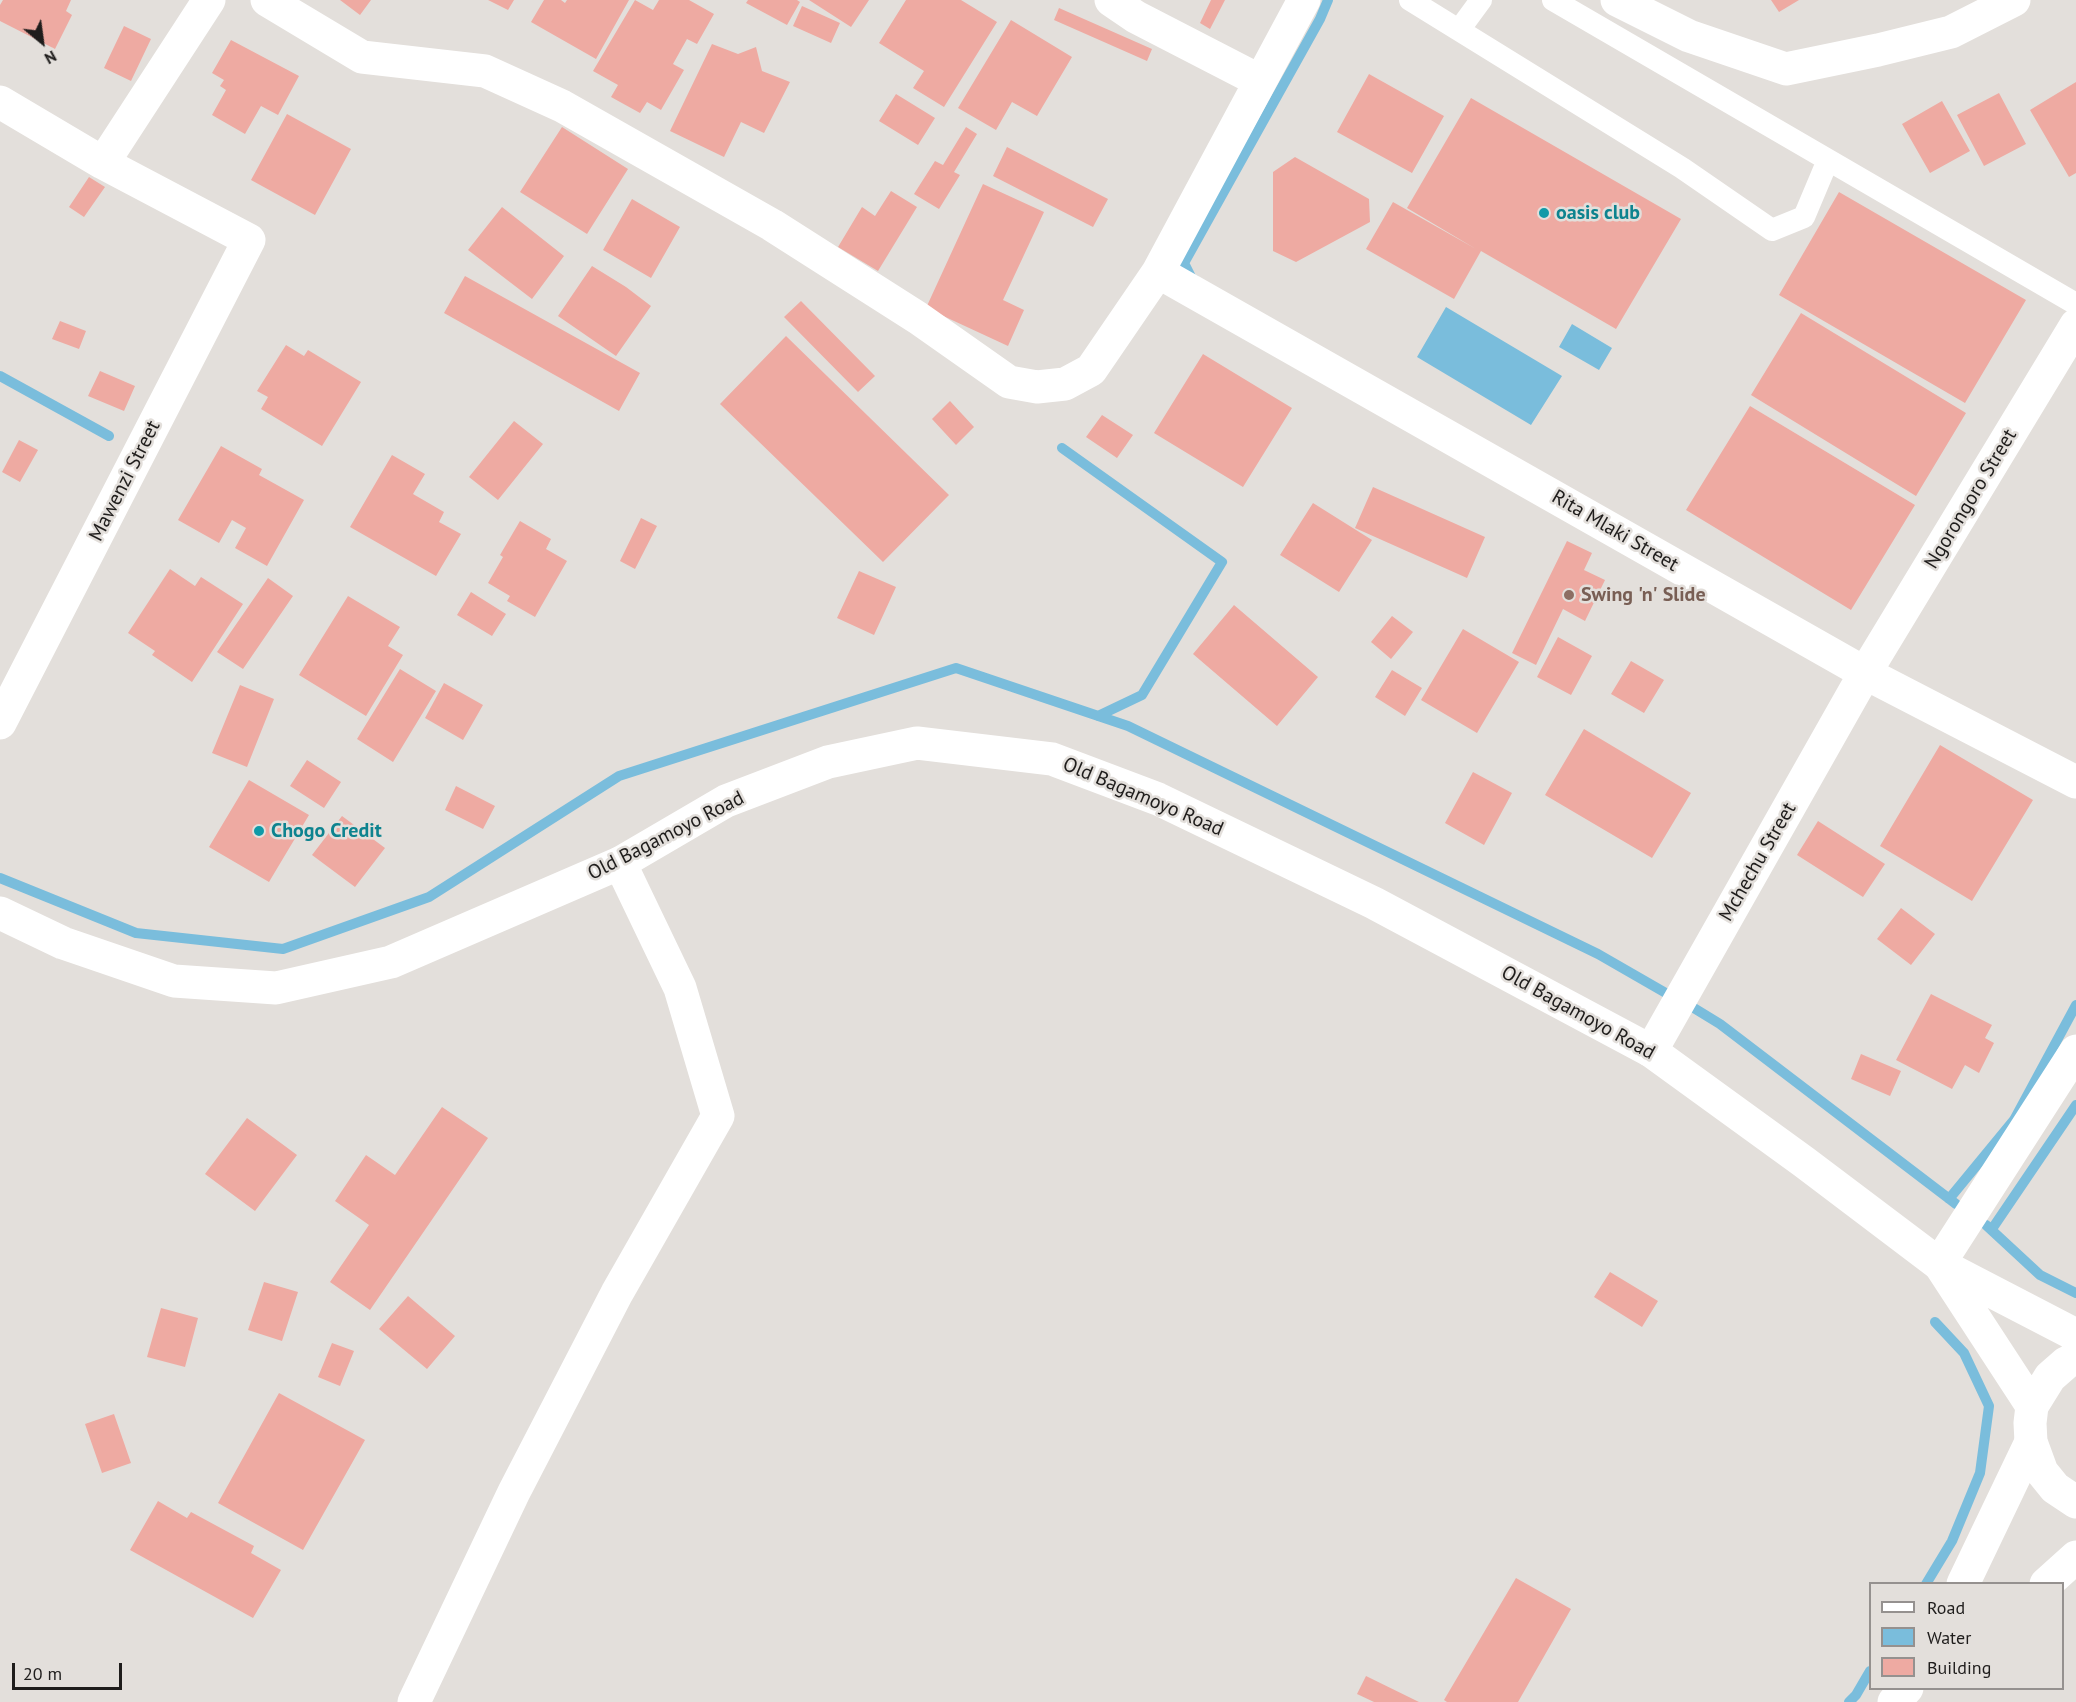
<!DOCTYPE html>
<style>
body{margin:0}
#map{position:relative;width:2076px;height:1702px;overflow:hidden;background:#e3dfdb;font-family:"PT Sans",sans-serif}
canvas{display:block}
.legend{position:absolute;left:1869px;top:1582px;width:195px;height:108px;box-sizing:border-box;background:#e3dfdb;border:2px solid #95918f;margin:0;padding:8px 10px;list-style:none;font-size:18px;color:#1f1d1c}
.legend li{display:flex;align-items:center;gap:12px;height:30px}
.legend b{width:30px;border:2px solid #95918f}
.north{position:absolute;left:12px;top:12px;width:60px;height:60px;-webkit-text-stroke:4px #e3dfdb;paint-order:stroke;rotate:151deg;font-size:16px;font-weight:700;line-height:24px;text-align:center;color:#1f1d1c}
.north::after{content:'';display:block;margin:auto;width:21px;height:27px;background:#1f1d1c;clip-path:polygon(50% 0,100% 100%,50% 72%,0 100%)}
.scale{position:absolute;left:12px;top:1663px;width:110px;height:27px;box-sizing:border-box;border:3px solid #1f1d1c;border-top:0;padding-left:8px;font-size:18px;line-height:21px;white-space:nowrap;color:#1f1d1c;-webkit-text-stroke:4px #e3dfdb;paint-order:stroke}
</style>
<div id="map">
<canvas width="2076" height="1702"></canvas>
<ul class="legend">
<li><b style="height:8px;background:#fff"></b>Road</li>
<li><b style="height:16px;background:#7abddc"></b>Water</li>
<li><b style="height:16px;background:#eeaaa2"></b>Building</li>
</ul>
<div class="north">N</div>
<div class="scale">20 m</div>
</div>
<script>
const c = document.querySelector('canvas').getContext('2d');
c.lineJoin = 'round';
function fill(path, color) { c.fillStyle = color; c.fill(path, 'evenodd'); }
const poly = rows => new Path2D(rows.map(r => 'M' + r).join(''));
function strokePath(path, color, width, dash) { c.strokeStyle = color; c.lineWidth = width; c.lineCap = dash ? 'butt' : 'round'; c.setLineDash(dash || []); c.stroke(path); }
function drawText(font, color, halo, rows, align = 'center') {
  c.font = font + ' "PT Sans",sans-serif'; c.lineWidth = 5; c.setLineDash([]); c.textBaseline = 'middle'; c.strokeStyle = halo; c.fillStyle = color; for (const [text, x, y, turn = 0] of rows) {
    c.save(); c.translate(x, y); c.rotate((+turn || 0) * Math.PI / 180); c.textAlign = isNaN(turn) ? turn : align; if (halo) c.strokeText(text, 0, 0); c.fillText(text, 0, 0); c.restore();
  }
}
const water = poly([
 [1446,307,1562,376,1531,425,1417,357],
 [1572,324,1612,348,1599,370,1559,347]
]);
const stream = poly([
 [1195,280,1192,279,1184,263,1320,19,1328,0],
 [0,376,109,436],
 [1062,448,1222,562,1142,695,1098,716],
 [0,878,136,933,283,949,429,897,619,776,956,668,1128,726,1598,954,1671,996],
 [1684,1002,1720,1024,1956,1204],
 [1949,1199,2014,1120,2076,1005],
 [1986,1225,2040,1275,2076,1293],
 [1992,1229,2076,1105],
 [1926,1584,1952,1541,1980,1473,1989,1406,1964,1353,1935,1322],
 [1849,1702,1856,1695,1870,1671]
]);
const building = poly([
 [3,0,71,0,66,11,72,15,55,49,0,21,0,5],
 [340,0,371,0,360,15],
 [488,0,514,0,508,10],
 [544,0,561,0,565,3,567,0,629,0,596,59,531,22],
 [635,0,653,10,659,0,689,0,714,14,697,44,687,39,673,64,684,70,661,110,647,102,640,113,611,97,618,85,593,71],
 [748,0,797,0,800,2,787,25,746,3],
 [809,0,869,0,851,27],
 [906,0,961,0,997,22,944,107,913,88,924,71,879,43],
 [1211,0,1225,0,1210,29,1200,23],
 [1771,0,1799,0,1779,12],
 [802,6,840,23,831,43,793,26],
 [1059,8,1152,49,1147,61,1054,20],
 [1011,20,1072,57,1037,116,1012,102,996,130,958,108],
 [124,26,151,39,131,81,104,68],
 [231,40,299,76,278,115,261,106,245,134,212,115,226,90,220,86,224,80,212,73],
 [712,44,738,54,756,47,762,71,790,82,764,133,741,122,724,157,670,131],
 [1369,74,1444,116,1412,173,1337,132],
 [2076,82,2076,173,2069,177,2030,110],
 [1999,93,2026,144,1984,166,1957,115],
 [896,94,935,118,918,145,879,121],
 [1471,98,1681,219,1616,329,1481,251,1454,299,1366,249,1393,202,1476,249,1407,208],
 [1942,101,1970,151,1930,173,1902,124],
 [287,114,351,149,315,215,251,180],
 [562,127,628,169,587,234,520,192],
 [966,127,977,134,954,172,960,175,939,209,914,194,935,161,943,165],
 [1007,147,1108,199,1093,227,993,176],
 [1295,157,1369,199,1370,222,1296,262,1273,251,1273,172],
 [89,177,105,187,84,217,69,207],
 [983,184,1044,212,1003,300,1024,310,1008,346,926,308],
 [891,191,917,207,878,271,838,247,862,207,875,216],
 [1839,192,2026,300,1965,403,1779,295],
 [632,199,680,227,651,278,603,250],
 [502,207,564,256,532,299,468,250],
 [592,266,626,287,651,306,616,356,558,316],
 [465,276,640,373,619,411,444,313],
 [801,301,875,376,858,392,784,317],
 [1801,313,1966,413,1916,496,1751,395],
 [60,321,86,331,79,349,52,339],
 [786,336,949,495,883,562,720,404],
 [286,345,304,356,308,350,361,382,322,446,261,409,268,397,257,391],
 [1203,354,1292,408,1243,487,1154,433],
 [100,371,135,386,124,411,88,396],
 [950,401,974,427,956,445,932,419],
 [1750,406,1915,505,1851,610,1686,510],
 [1102,415,1133,435,1117,458,1086,437],
 [514,421,543,444,498,500,469,477],
 [19,440,38,450,20,482,2,472],
 [221,446,262,469,259,475,304,500,267,566,235,548,246,528,232,520,219,543,178,520],
 [392,455,425,474,413,494,444,512,439,522,461,534,436,576,350,527],
 [1373,487,1485,537,1467,578,1355,528],
 [1313,503,1372,540,1339,592,1280,555],
 [641,518,657,526,635,569,620,561],
 [520,521,551,539,546,549,567,561,535,617,507,601,510,596,488,583,503,557,500,555],
 [1567,541,1592,553,1584,570,1605,580,1585,621,1563,609,1536,665,1512,653],
 [170,569,195,586,201,577,243,604,192,682,152,655,155,651,128,633],
 [859,571,896,587,874,635,837,618],
 [268,578,293,596,243,669,217,652],
 [471,592,506,614,492,636,457,615],
 [348,596,400,627,388,646,403,655,366,716,299,675],
 [1234,605,1318,677,1277,726,1193,654],
 [1392,616,1413,632,1391,659,1371,642],
 [1463,629,1519,662,1477,733,1421,700],
 [1558,637,1592,656,1571,695,1537,677],
 [1631,661,1664,680,1644,713,1611,694],
 [400,669,436,691,393,762,357,739],
 [1392,670,1422,688,1405,716,1375,697],
 [444,683,483,705,463,740,425,718],
 [240,685,274,699,247,767,212,753],
 [1584,729,1691,793,1652,858,1545,795],
 [1940,745,2033,800,1972,901,1880,846],
 [307,760,341,782,324,808,290,786],
 [1473,772,1512,793,1484,845,1445,823],
 [249,780,309,815,269,882,209,847],
 [456,786,495,806,483,829,445,810],
 [342,816,385,848,355,887,312,855],
 [1818,821,1885,864,1863,897,1797,855],
 [1901,908,1935,934,1911,965,1877,939],
 [1931,994,1992,1025,1985,1038,1994,1043,1979,1073,1965,1065,1952,1089,1896,1060],
 [1861,1054,1901,1071,1890,1096,1851,1079],
 [442,1107,488,1138,370,1310,330,1282,369,1225,335,1201,366,1155,395,1175],
 [247,1118,297,1155,255,1211,205,1174],
 [1610,1272,1658,1301,1642,1327,1594,1297],
 [264,1282,298,1292,282,1341,248,1330],
 [408,1296,455,1336,427,1369,379,1329],
 [161,1308,198,1318,185,1367,147,1357],
 [332,1343,354,1351,340,1386,318,1377],
 [279,1393,365,1440,303,1550,218,1503],
 [114,1414,131,1463,102,1473,85,1424],
 [158,1501,187,1518,191,1512,254,1546,251,1553,281,1570,253,1618,130,1550],
 [1516,1578,1571,1609,1518,1702,1447,1702,1444,1700],
 [1366,1676,1419,1702,1374,1702,1357,1694]
]);
const service = poly([
 [1410,0,1682,168,1772,230,1804,217,1828,160],
 [1553,0,2076,304],
 [1459,30,1481,0]
]);
const minor = poly([
 [267,0,362,57,485,71,562,106,772,225,918,318,1009,382,1037,387,1065,384,1091,370,1158,272,1304,0],
 [1111,0,1136,17,1260,81],
 [1617,0,1689,36,1786,69,1878,50,1951,32,2014,0],
 [0,102,103,163,249,240,0,723],
 [103,163,209,0],
 [1158,272,1865,673,2076,782],
 [1651,1051,1865,673,2076,325],
 [1939,1264,2076,1051],
 [414,1702,514,1492,617,1293,718,1116,680,988,620,863]
]);
const tertiary = poly([
 [1963,1584,2031,1442],
 [2046,1584,2076,1557],
 [1894,1702,1907,1688]
]);
const primary = poly([
 [0,913,63,943,174,981,276,988,391,962,620,863,726,801,828,762,917,743,1052,759,1158,799,1374,903,1651,1051,1804,1162,1939,1264,2076,1335],
 [1940,1265,2032,1406],
 [2076,1358,2066,1363,2050,1377,2032,1406,2030,1423,2031,1442,2042,1472,2055,1488,2076,1502]
]);
const markers = [
 [1544,213,6,"#0f9aa8"],
 [1569,595,6,"#8d6e63"],
 [259,831,6,"#0f9aa8"]
];
const cultureNames = [
 ["oasis club",1556,213],
 ["Chogo Credit",271,831]
];
const streetNames = [
 ["Mawenzi Street",125,481,-63],
 ["Ngorongoro Street",1971,499,-59],
 ["Rita Mlaki Street",1615,531,30],
 ["Old Bagamoyo Road",1143,797,23],
 ["Old Bagamoyo Road",666,836,-27],
 ["Mchechu Street",1758,862,-60],
 ["Old Bagamoyo Road",1578,1013,29]
];
const educationNames = [
 ["Swing 'n' Slide",1581,595]
];
fill(water, '#7abddc');
strokePath(stream, '#7abddc', 10);
fill(building, '#eeaaa2');
strokePath(service, '#fff', 22);
strokePath(minor, '#fff', 33);
strokePath(tertiary, '#fff', 33);
strokePath(primary, '#fff', 33);
for (const [x, y, r, color] of markers) { const dot = new Path2D(); dot.arc(x, y, r, 0, 2 * Math.PI); c.fillStyle = color; c.fill(dot); strokePath(dot, '#e3dfdb', 2); }
drawText('bold 20px', '#0d838f', '#e3dfdb', cultureNames, 'left');
drawText('20px', '#1f1d1c', '#e3dfdb', streetNames);
drawText('bold 20px', '#785e54', '#e3dfdb', educationNames, 'left');
</script>
